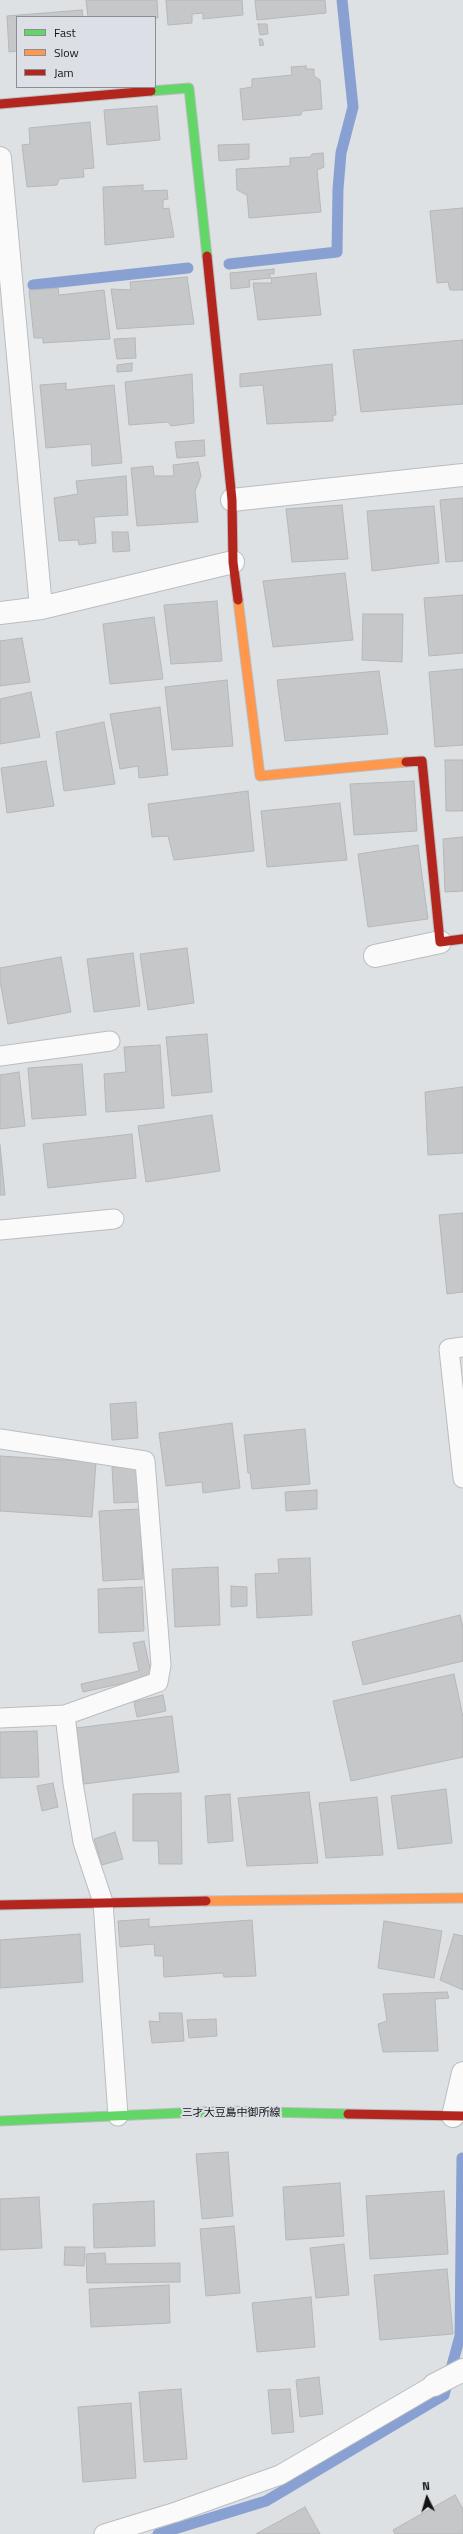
<!DOCTYPE html>
<meta charset="utf-8">
<style>
body{margin:0}
#map{position:relative;width:463px;height:2534px;overflow:hidden;background:#dee1e4;font-family:"Titillium Web",sans-serif}
canvas{display:block}
.legend{position:absolute;left:16px;top:16px;width:140px;height:72px;box-sizing:border-box;background:#dce0e6;border:1px solid #8b8e92;margin:0;padding:5px 7px;list-style:none;font-size:12px;color:#121315}
.legend li{display:flex;align-items:center;gap:8px;height:20px}
.legend b{width:20px;border:1px solid #8b8e92}
.north{position:absolute;left:407px;top:2478px;width:40px;height:40px;-webkit-text-stroke:3px #dce0e6;paint-order:stroke;rotate:355deg;font-size:11px;font-weight:700;line-height:16px;text-align:center;color:#121315}
.north::after{content:'';display:block;margin:auto;width:14px;height:18px;background:#121315;clip-path:polygon(50% 0,100% 100%,50% 72%,0 100%)}
</style>
<div id="map">
<canvas width="463" height="2534"></canvas>
<ul class="legend">
<li><b style="height:5px;background:#63d668"></b>Fast</li>
<li><b style="height:5px;background:#ff974d"></b>Slow</li>
<li><b style="height:5px;background:#b3261e"></b>Jam</li>
</ul>
<div class="north">N</div>
</div>
<script>
const c = document.querySelector('canvas').getContext('2d');
c.lineJoin = 'round';
const poly = rows => new Path2D(rows.map(r => 'M' + r).join(''));
function strokePath(path, color, width, dash) { c.strokeStyle = color; c.lineWidth = width; c.lineCap = dash ? 'butt' : 'round'; c.setLineDash(dash || []); c.stroke(path); }
function fill(path, color) { c.fillStyle = color; c.fill(path, 'evenodd'); }
function drawText(font, color, halo, rows, align = 'center') {
  c.font = font + ' "Titillium Web","Noto Sans JP",sans-serif'; c.lineWidth = 4; c.setLineDash([]); c.textBaseline = 'middle'; c.strokeStyle = halo; c.fillStyle = color; for (const [text, x, y, turn = 0] of rows) {
    c.save(); c.translate(x, y); c.rotate((+turn || 0) * Math.PI / 180); c.textAlign = isNaN(turn) ? turn : align; if (halo) c.strokeText(text, 0, 0); c.fillText(text, 0, 0); c.restore();
  }
}
const stream = poly([
 [229,264,337,252,338,189,341,153,353,107,342,0],
 [33,285,188,268],
 [158,2534,266,2501,444,2395,460,2336,462,2158]
]);
const building = poly([
 [86,0,157,0,158,18,88,17,86,0],
 [166,0,242,0,243,15,203,19,203,13,192,14,192,23,168,25,166,0],
 [255,0,325,0,326,13,257,20,255,0],
 [82,10,83,17,17,17,17,51,9,52,7,16,82,10],
 [258,24,267,24,268,34,260,35,258,24],
 [259,39,262,39,264,45,260,46,259,39],
 [306,66,306,69,314,69,314,76,320,80,322,109,302,111,301,115,243,120,240,89,252,87,252,79,292,75,291,67,306,66],
 [157,106,160,140,107,145,104,110,157,106],
 [90,122,94,168,83,169,84,177,59,179,57,185,27,187,22,145,30,144,29,128,90,122],
 [249,144,249,159,219,161,218,145,249,144],
 [323,153,324,167,317,170,321,212,249,218,247,195,237,190,236,169,290,166,290,158,310,157,312,154,323,153],
 [143,185,143,191,167,190,168,199,163,200,163,209,169,208,174,237,105,245,103,187,143,185],
 [463,208,463,290,450,290,448,282,437,283,430,211,463,208],
 [274,269,274,274,269,274,271,278,249,280,250,287,231,289,230,273,274,269],
 [316,273,321,315,258,320,253,283,272,283,271,278,316,273],
 [187,277,194,324,117,329,111,289,131,290,130,282,187,277],
 [58,288,59,295,104,290,110,339,43,343,43,338,34,338,29,290,58,288],
 [135,338,136,358,117,359,114,339,135,338],
 [463,340,463,404,361,412,353,350,463,340],
 [132,363,132,371,117,372,117,365,132,363],
 [332,364,336,415,333,415,333,421,267,424,263,385,240,387,240,374,332,364],
 [192,374,194,423,171,426,168,422,129,425,125,382,192,374],
 [66,383,66,390,114,385,122,463,92,466,91,444,46,448,40,385,66,383],
 [204,440,205,456,177,458,175,442,204,440],
 [198,462,201,476,195,491,198,522,137,526,131,468,153,466,154,476,174,476,173,465,198,462],
 [126,476,128,515,94,517,96,543,79,545,78,540,59,541,54,498,78,494,76,481,126,476],
 [463,498,463,561,446,562,440,500,463,498],
 [342,505,348,559,292,562,286,509,342,505],
 [434,506,439,563,372,571,367,511,434,506],
 [112,532,128,532,130,551,113,552,112,532],
 [345,573,353,640,273,647,263,581,345,573],
 [463,595,463,653,429,656,424,598,463,595],
 [217,601,222,661,171,664,164,605,217,601],
 [363,614,403,614,402,662,362,660,363,614],
 [154,617,163,679,110,684,103,624,154,617],
 [22,638,30,682,0,686,0,641,22,638],
 [463,669,463,745,435,747,429,672,463,669],
 [379,671,388,734,285,741,277,680,379,671],
 [227,680,233,746,172,750,165,687,227,680],
 [31,692,40,737,0,744,0,699,31,692],
 [160,707,168,775,139,778,138,766,120,769,110,714,160,707],
 [104,722,115,784,64,791,56,732,104,722],
 [445,760,463,760,463,811,446,811,445,760],
 [46,761,54,806,7,813,1,768,46,761],
 [414,781,417,831,354,835,350,784,414,781],
 [248,791,254,851,174,860,168,836,152,837,148,804,248,791],
 [340,803,347,860,267,867,261,811,340,803],
 [463,837,463,891,445,892,443,839,463,837],
 [418,845,428,919,368,927,358,854,418,845],
 [187,948,194,1003,148,1010,140,954,187,948],
 [133,953,140,1006,94,1012,87,959,133,953],
 [61,957,71,1012,8,1024,0,981,0,968,61,957],
 [207,1034,212,1092,172,1096,166,1037,207,1034],
 [160,1045,164,1108,106,1112,104,1074,126,1072,124,1047,160,1045],
 [82,1064,86,1115,32,1119,28,1068,82,1064],
 [19,1072,25,1126,0,1129,0,1075,19,1072],
 [463,1087,463,1153,428,1155,425,1092,463,1087],
 [212,1115,220,1171,146,1182,138,1126,212,1115],
 [132,1134,136,1178,48,1188,43,1144,132,1134],
 [0,1145,5,1195,0,1195,0,1145],
 [463,1213,463,1292,447,1294,439,1215,463,1213],
 [136,1402,138,1438,112,1440,110,1404,136,1402],
 [232,1423,240,1488,203,1493,202,1482,166,1486,159,1433,232,1423],
 [305,1429,310,1484,252,1489,250,1473,248,1473,244,1435,305,1429],
 [0,1456,96,1462,92,1517,0,1511,0,1456],
 [137,1466,139,1502,114,1503,112,1467,137,1466],
 [317,1490,317,1509,286,1511,285,1492,317,1490],
 [140,1509,143,1579,103,1581,99,1511,140,1509],
 [310,1558,312,1615,257,1618,255,1574,279,1573,278,1559,310,1558],
 [218,1567,220,1625,175,1627,172,1569,218,1567],
 [231,1586,247,1587,247,1606,231,1607,231,1586],
 [142,1587,144,1631,99,1633,98,1589,142,1587],
 [460,1615,463,1627,463,1661,363,1685,352,1642,460,1615],
 [144,1641,152,1677,83,1692,81,1684,139,1671,133,1643,144,1641],
 [454,1674,463,1717,463,1757,351,1781,333,1701,454,1674],
 [163,1695,166,1711,137,1717,134,1702,163,1695],
 [172,1716,179,1772,84,1784,76,1728,172,1716],
 [37,1731,39,1777,0,1778,0,1732,37,1731],
 [53,1783,58,1807,42,1811,37,1786,53,1783],
 [446,1789,452,1843,398,1849,391,1796,446,1789],
 [309,1792,318,1863,247,1866,238,1798,309,1792],
 [181,1793,182,1864,159,1864,158,1841,133,1841,133,1794,181,1793],
 [230,1794,233,1841,208,1843,205,1796,230,1794],
 [377,1797,383,1855,326,1858,319,1803,377,1797],
 [115,1832,123,1859,102,1865,94,1839,115,1832],
 [149,1919,149,1927,252,1920,256,1976,224,1977,223,1973,164,1977,163,1956,155,1956,154,1944,120,1947,118,1921,149,1919],
 [384,1921,442,1931,434,1978,378,1968,384,1921],
 [80,1934,83,1982,0,1988,0,1940,80,1934],
 [454,1934,463,1936,463,1990,440,1980,454,1934],
 [447,1992,449,1998,435,1999,438,2051,383,2052,378,2024,387,2021,383,1994,447,1992],
 [159,2013,182,2013,184,2041,152,2043,149,2021,160,2022,159,2013],
 [216,2019,217,2036,189,2038,187,2020,216,2019],
 [228,2152,233,2216,202,2219,196,2154,228,2152],
 [340,2183,344,2236,286,2240,283,2187,340,2183],
 [444,2191,448,2254,370,2259,366,2196,444,2191],
 [39,2197,42,2248,0,2250,0,2199,39,2197],
 [154,2201,155,2246,94,2248,93,2204,154,2201],
 [234,2226,240,2293,206,2296,200,2229,234,2226],
 [344,2244,349,2295,316,2298,310,2248,344,2244],
 [65,2247,85,2247,84,2266,64,2265,65,2247],
 [105,2253,106,2264,180,2263,180,2282,87,2283,86,2254,105,2253],
 [447,2269,453,2334,380,2340,374,2275,447,2269],
 [169,2285,170,2323,91,2327,89,2289,169,2285],
 [311,2297,315,2347,257,2352,252,2303,311,2297],
 [319,2377,323,2414,300,2417,296,2380,319,2377],
 [181,2389,187,2459,144,2462,139,2392,181,2389],
 [290,2389,294,2432,272,2434,268,2390,290,2389],
 [131,2403,136,2478,83,2482,78,2407,131,2403],
 [455,2495,463,2509,463,2534,395,2534,393,2530,455,2495],
 [305,2507,320,2534,256,2534,305,2507]
]);
const lane = poly([
 [0,1056,110,1041],
 [0,1230,114,1219],
 [463,1347,449,1349,463,1478],
 [0,1439,145,1461,161,1665,158,1682,65,1715],
 [0,1718,65,1715,73,1783,83,1842,103,1902,118,2116],
 [104,2534,176,2512,280,2475,434,2385]
]);
const street = poly([
 [0,158,41,608],
 [232,500,463,475],
 [0,613,41,608,233,562],
 [375,956,440,942],
 [453,2116,463,2073],
 [434,2385,463,2370]
]);
const fast = poly([
 [151,91,189,88,207,256],
 [0,2121,225,2111,348,2114]
]);
const slow = poly([
 [238,600,260,776,406,762],
 [206,1901,463,1898]
]);
const jam = poly([
 [0,104,151,91],
 [207,256,232,500,233,562,238,600],
 [406,762,422,761,440,942,463,939],
 [0,1905,206,1901],
 [348,2114,463,2116]
]);
const streetNames = [
 ["三才大豆島中御所線",231,2113]
];
strokePath(stream, '#89a1d2', 11);
fill(building, '#c6c7c9');
strokePath(building, '#b5b7b9', 1);
strokePath(lane, '#bbbdbf', 21);
strokePath(street, '#bbbdbf', 24);
strokePath(fast, '#bbbdbf', 11);
strokePath(slow, '#bbbdbf', 11);
strokePath(jam, '#bbbdbf', 11);
strokePath(lane, '#fafafb', 19);
strokePath(street, '#fafafb', 22);
strokePath(fast, '#63d668', 9);
strokePath(slow, '#ff974d', 9);
strokePath(jam, '#b3261e', 9);
drawText('11px', '#121315', '#dce0e6', streetNames);
</script>
